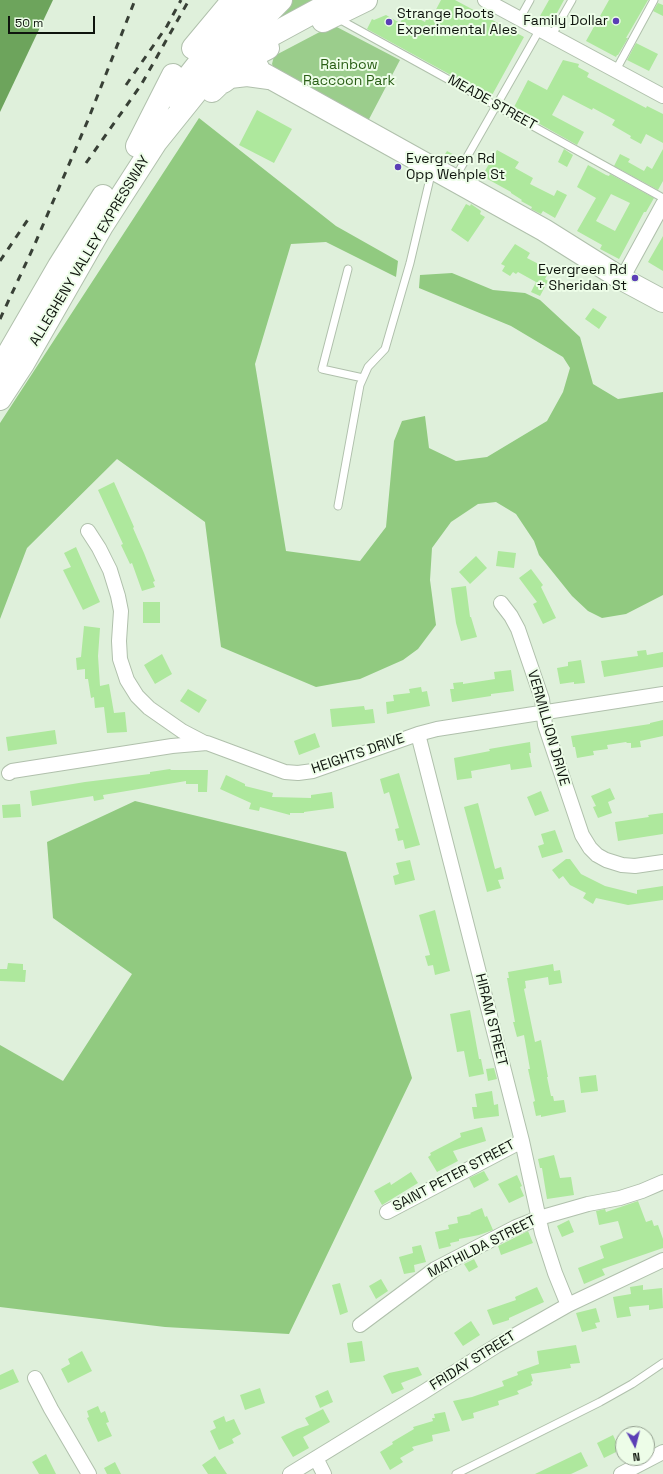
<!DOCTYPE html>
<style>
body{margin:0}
#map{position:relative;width:663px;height:1474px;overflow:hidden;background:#dff0db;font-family:"Space Grotesk",sans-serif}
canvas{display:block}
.north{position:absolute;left:615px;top:1426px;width:40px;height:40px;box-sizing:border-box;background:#edfde8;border:1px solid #94a090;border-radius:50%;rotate:173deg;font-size:11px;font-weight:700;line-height:16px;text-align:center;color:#0e140d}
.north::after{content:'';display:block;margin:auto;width:14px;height:18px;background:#5b3eb6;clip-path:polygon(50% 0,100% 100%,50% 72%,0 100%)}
.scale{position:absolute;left:8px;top:16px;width:87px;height:18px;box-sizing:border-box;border:2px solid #0e140d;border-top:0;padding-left:5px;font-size:12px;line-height:14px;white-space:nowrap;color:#0e140d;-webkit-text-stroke:3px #edfde8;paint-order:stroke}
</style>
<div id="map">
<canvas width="663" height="1474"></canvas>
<div class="north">N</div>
<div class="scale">50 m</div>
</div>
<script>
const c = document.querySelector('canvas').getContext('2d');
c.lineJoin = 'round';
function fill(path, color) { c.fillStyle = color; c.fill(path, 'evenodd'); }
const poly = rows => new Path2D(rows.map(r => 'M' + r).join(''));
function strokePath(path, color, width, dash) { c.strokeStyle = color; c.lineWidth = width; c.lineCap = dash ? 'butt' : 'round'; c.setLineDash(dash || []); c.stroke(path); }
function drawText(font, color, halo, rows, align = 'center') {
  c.font = font + ' "Space Grotesk",sans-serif'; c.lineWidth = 4; c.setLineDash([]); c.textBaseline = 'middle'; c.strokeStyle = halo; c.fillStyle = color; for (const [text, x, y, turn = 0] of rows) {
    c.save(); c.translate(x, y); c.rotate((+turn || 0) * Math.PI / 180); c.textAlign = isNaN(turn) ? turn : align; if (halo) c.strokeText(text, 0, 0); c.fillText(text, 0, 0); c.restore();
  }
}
const green = poly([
 [288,0,321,0,234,52],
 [333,25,400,60,367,123,275,70,272,64,274,56]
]);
const forest = poly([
 [199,118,336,226,398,261,396,277,326,242,291,244,255,364,286,551,360,561,386,527,394,441,402,421,425,416,429,448,456,461,487,457,547,421,563,392,570,368,563,357,511,326,419,288,420,275,452,273,493,290,525,293,540,300,580,337,593,384,618,399,663,392,663,595,626,614,602,618,588,611,572,596,539,555,534,541,516,514,496,502,478,504,451,522,432,548,430,580,436,625,418,649,403,660,360,679,316,687,221,647,205,522,117,459,27,548,0,619,0,423],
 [135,801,346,852,412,1078,289,1334,165,1327,0,1307,0,1045,63,1081,132,974,53,918,47,842]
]);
const water = poly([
 [0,0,53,0,0,112]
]);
const building = poly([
 [441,0,455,0,524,37,491,97,367,29,372,19,374,20,386,15,400,23,406,12,425,22,427,17,431,19],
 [549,0,564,0,552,22,540,16],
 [609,0,648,0,626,38,628,38,618,55,617,55,616,57,586,41],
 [658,3,663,5,663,16,653,11],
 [636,43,658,54,649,71,627,60],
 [563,60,579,64,578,67,589,73,587,77,646,108,647,106,663,114,663,143,646,134,641,144,630,138,631,136,612,125,615,120,593,108,592,110,563,95,552,115,584,132,577,145,513,109,528,80,547,90],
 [257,110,292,129,274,163,239,145],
 [564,149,573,155,567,167,558,162],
 [663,149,663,181,658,190,614,166,620,154,630,159,628,162,644,171,647,166,652,169],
 [497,150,519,162,515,168,533,178,530,184,554,196,557,190,567,195,555,218,543,211,541,214,531,209,532,207,521,201,522,200,511,193,511,192,482,176],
 [447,151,458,157,453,165,442,159],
 [588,165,606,175,609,176,610,174,654,198,646,212,644,212,619,259,600,249,602,245,577,231,596,198,577,187],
 [611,194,630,203,615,231,596,221],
 [466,204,470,206,471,204,481,211,480,214,485,217,468,242,451,230],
 [663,236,663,271,648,262],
 [515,244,530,253,527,258,550,270,545,279,548,281,540,296,531,292,536,282,518,272,516,274,513,272,510,276,502,271,505,266,501,264],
 [593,308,607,317,599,329,585,319],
 [114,482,134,527,133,528,144,553,155,581,153,582,155,587,142,591,132,563,130,564,121,545,123,544,98,490],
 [76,547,100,602,83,610,63,570,71,567,64,553],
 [498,551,516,553,514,568,496,566],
 [476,556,487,568,470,584,459,572],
 [531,569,543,585,541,587,556,618,543,624,533,604,537,602,519,578],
 [466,586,470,617,471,617,477,637,461,641,456,623,451,588],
 [143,602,160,602,160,623,143,623],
 [84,626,100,628,98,656,100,686,109,684,114,713,125,712,127,732,107,733,104,707,95,708,94,697,91,698,88,679,85,679,85,669,77,670,76,658,81,657],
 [646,650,647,655,663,652,663,667,604,677,601,661,638,656,637,651],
 [162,654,172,674,155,684,144,665],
 [581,660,585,683,574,684,574,682,560,684,557,668,568,666,568,662],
 [511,670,514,691,491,694,491,696,452,702,450,689,454,689,453,683,463,682,463,684,495,679,494,672],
 [421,687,422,692,427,691,430,706,387,714,386,702,394,701,393,695,410,693,409,689],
 [188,689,207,700,199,713,180,701],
 [364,706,365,710,373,709,375,723,332,727,330,709],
 [663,720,663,736,640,741,641,747,631,748,631,743,627,743,626,742,607,745,608,749,593,751,594,755,577,758,575,747,573,747,571,736,650,724,650,723],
 [55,730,57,744,8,751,6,737],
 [315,733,320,747,299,755,294,741],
 [530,742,531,753,529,753,532,767,511,770,510,764,471,771,472,778,457,780,454,758,490,751,489,749],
 [170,769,171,770,208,770,207,792,198,792,198,784,186,784,186,781,103,795,104,799,94,801,93,796,32,806,30,791,85,782,150,774,150,772],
 [399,773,420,845,405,849,403,840,398,841,395,829,399,828,389,792,384,794,380,779],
 [226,775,245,784,245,786,273,793,272,797,311,798,311,795,332,792,334,808,304,812,304,813,290,813,290,815,260,807,259,811,249,809,251,803,220,789],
 [610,788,615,799,608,802,612,813,598,818,593,807,596,806,591,796],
 [541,791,549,811,535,816,527,797],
 [478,803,495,869,501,867,504,879,498,880,501,888,487,892,464,807],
 [20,804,21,817,3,818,2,805],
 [663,813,663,834,618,841,615,822,649,817,648,815],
 [555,830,563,852,542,858,538,846,544,844,541,834],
 [566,859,570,859,581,874,605,886,637,894,637,890,663,886,663,900,628,905,596,898,593,904,583,898,586,893,570,885,563,876,559,879,552,870],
 [410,860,415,880,395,885,393,876,399,874,396,863],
 [435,910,450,971,435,975,433,965,428,966,425,956,430,955,419,915],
 [8,963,23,964,23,970,26,970,25,982,0,981,0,969,7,969],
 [553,964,554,971,560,970,562,983,549,985,548,977,525,981,526,988,524,989,535,1042,541,1040,548,1077,547,1077,551,1096,553,1096,554,1101,564,1100,566,1112,541,1117,541,1115,536,1116,533,1102,535,1101,528,1069,530,1069,524,1035,517,1037,513,1022,515,1022,507,978,509,978,508,972],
 [470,1010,479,1059,481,1059,484,1074,469,1077,464,1051,457,1052,450,1014],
 [494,1068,497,1079,488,1081,486,1069],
 [596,1075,598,1091,581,1093,579,1077],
 [492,1091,494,1105,498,1104,499,1116,474,1119,472,1107,477,1107,475,1094],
 [482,1127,486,1141,453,1151,458,1161,437,1172,428,1157,431,1155,430,1153,461,1137,460,1133],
 [554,1155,560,1178,571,1177,574,1195,547,1199,542,1168,540,1168,538,1159],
 [484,1171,489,1180,474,1188,469,1178],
 [411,1172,418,1183,382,1205,374,1191,390,1182,391,1185],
 [517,1175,522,1186,520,1187,524,1196,509,1203,498,1184],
 [638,1201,646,1222,652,1220,654,1226,658,1225,663,1239,663,1248,602,1269,605,1275,584,1284,578,1268,604,1258,600,1246,623,1238,618,1221,599,1225,596,1211,605,1209,606,1212],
 [482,1208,485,1217,487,1216,493,1230,479,1235,459,1239,459,1241,450,1243,451,1246,439,1249,435,1232,449,1229,448,1225,458,1223,457,1217,471,1214,470,1213],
 [569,1220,574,1232,562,1237,557,1226],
 [528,1231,533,1243,501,1255,498,1246],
 [421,1245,426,1262,414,1265,415,1272,404,1274,399,1257,413,1253,412,1247],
 [474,1259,478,1267,469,1272,464,1264],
 [381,1279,388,1291,376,1299,369,1286],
 [340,1283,348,1312,340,1315,332,1285],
 [643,1285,643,1290,662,1288,663,1308,649,1310,649,1305,629,1307,631,1316,617,1318,613,1297,631,1294,630,1287],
 [537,1287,544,1302,509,1318,509,1320,493,1325,487,1310,516,1300,515,1297],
 [596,1308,600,1322,595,1323,597,1328,582,1332,576,1313],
 [471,1321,480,1335,463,1346,454,1333],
 [362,1341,365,1361,350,1363,347,1343],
 [576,1345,580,1363,570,1364,571,1368,531,1374,533,1381,531,1382,532,1385,517,1391,519,1394,498,1401,499,1405,473,1413,474,1418,462,1421,453,1401,472,1397,504,1386,502,1381,518,1375,517,1372,539,1364,537,1351],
 [82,1351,92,1371,68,1383,61,1369,70,1364,68,1359],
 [418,1367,422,1375,401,1383,404,1389,392,1394,383,1376,389,1373],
 [13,1369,19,1382,0,1390,0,1375],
 [260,1388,265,1403,245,1410,240,1395],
 [328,1390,333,1402,320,1408,315,1396],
 [98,1406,101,1413,105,1411,109,1422,106,1423,112,1436,98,1442,87,1418,89,1417,87,1411],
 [323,1409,330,1422,303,1437,309,1448,293,1457,281,1437,297,1429,309,1425,305,1418],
 [445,1412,450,1431,432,1435,433,1441,412,1447,414,1450,400,1458,403,1462,390,1470,380,1452,393,1444,392,1442,414,1429,413,1427,433,1421,432,1418,435,1418,434,1414],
 [224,1416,226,1422,234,1419,241,1434,232,1439,234,1443,219,1450,210,1431,216,1428,213,1421],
 [613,1435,620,1450,604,1458,597,1443],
 [581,1452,588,1466,571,1474,535,1474],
 [46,1454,56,1474,39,1474,32,1462],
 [215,1456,227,1474,208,1474,202,1465],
 [115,1462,121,1474,107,1474,104,1468]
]);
const service = poly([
 [337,18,663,198],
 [520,18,530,0],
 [552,35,572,0],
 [616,70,654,0],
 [455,178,540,29],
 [348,269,322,369,363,378],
 [338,506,360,385,368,367,385,349,410,263,432,170],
 [456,1474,600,1402,632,1384,663,1363]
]);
const minor = poly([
 [485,0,663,96],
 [622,279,663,204],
 [88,531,99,548,110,570,118,596,121,611,119,641,120,659,127,680,137,696,149,708,182,731,205,743],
 [501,603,511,616,518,629,542,699,545,725,582,835,590,848,597,855,606,860,622,865,635,866,663,862],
 [418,734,522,1141,542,1233,555,1273,568,1305],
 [9,773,12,771,172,746,207,743,285,772,298,773,313,771,418,734,437,729,663,694],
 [387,1212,522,1141],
 [360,1325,435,1269,516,1227,539,1218,588,1204,620,1198,642,1191,663,1182],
 [35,1378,51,1409,89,1474],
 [316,1458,324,1474],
 [290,1474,422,1393,496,1346,568,1305,663,1260],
 [621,1474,663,1452]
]);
const primary = poly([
 [336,0,266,38,259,44,255,54,256,64,260,72,544,230,622,279,663,301],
 [323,21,366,0]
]);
const motorway = poly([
 [193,48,233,0],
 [223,82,230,77,247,75,269,78],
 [212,91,243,61,268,48],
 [173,96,210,49,259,0],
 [137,146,173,75],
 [0,368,59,266,103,196],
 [0,399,23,364,102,226,156,142,222,60,281,0]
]);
const rail = poly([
 [126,85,167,26,181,0],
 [86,163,141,85,189,0],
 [0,261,29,218],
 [0,319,34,246,88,120,135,0]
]);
const markers = [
 [616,21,4,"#5b3eb6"],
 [389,22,4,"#5b3eb6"],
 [398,167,4,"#5b3eb6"],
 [635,278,4,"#5b3eb6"]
];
const poiNames = [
 ["Strange Roots",397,14],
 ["Experimental Ales",397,30],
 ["Family Dollar",608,21,"right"],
 ["Evergreen Rd",406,159],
 ["Opp Wehple St",406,175],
 ["Evergreen Rd",627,270,"right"],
 ["+ Sheridan St",627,286,"right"]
];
const parkNames = [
 ["Rainbow",349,65],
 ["Raccoon Park",349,81]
];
const streetNames = [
 ["MEADE STREET",492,103,29],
 ["ALLEGHENY VALLEY EXPRESSWAY",90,251,-59],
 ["VERMILLION DRIVE",548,728,74],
 ["HEIGHTS DRIVE",358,754,-19],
 ["HIRAM STREET",491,1020,76],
 ["SAINT PETER STREET",454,1176,-28],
 ["MATHILDA STREET",482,1247,-27],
 ["FRIDAY STREET",473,1361,-32]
];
fill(green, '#9bcd8c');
fill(forest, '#91ca80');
fill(water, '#6da45c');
fill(building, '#aee89d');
strokePath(service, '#b0c0ac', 9);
strokePath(minor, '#b0c0ac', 16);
strokePath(primary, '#b0c0ac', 24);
strokePath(motorway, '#b0c0ac', 24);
strokePath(service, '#fff', 7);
strokePath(minor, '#fff', 14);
strokePath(primary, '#fff', 22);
strokePath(motorway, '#fff', 22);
strokePath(rail, '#384036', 3, [7, 7]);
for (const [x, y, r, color] of markers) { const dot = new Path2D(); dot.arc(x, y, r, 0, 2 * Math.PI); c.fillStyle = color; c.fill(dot); strokePath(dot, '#edfde8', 1.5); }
drawText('14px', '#0e140d', '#edfde8', poiNames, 'left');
drawText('14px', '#295e15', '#edfde8', parkNames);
drawText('14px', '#0e140d', '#edfde8', streetNames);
</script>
